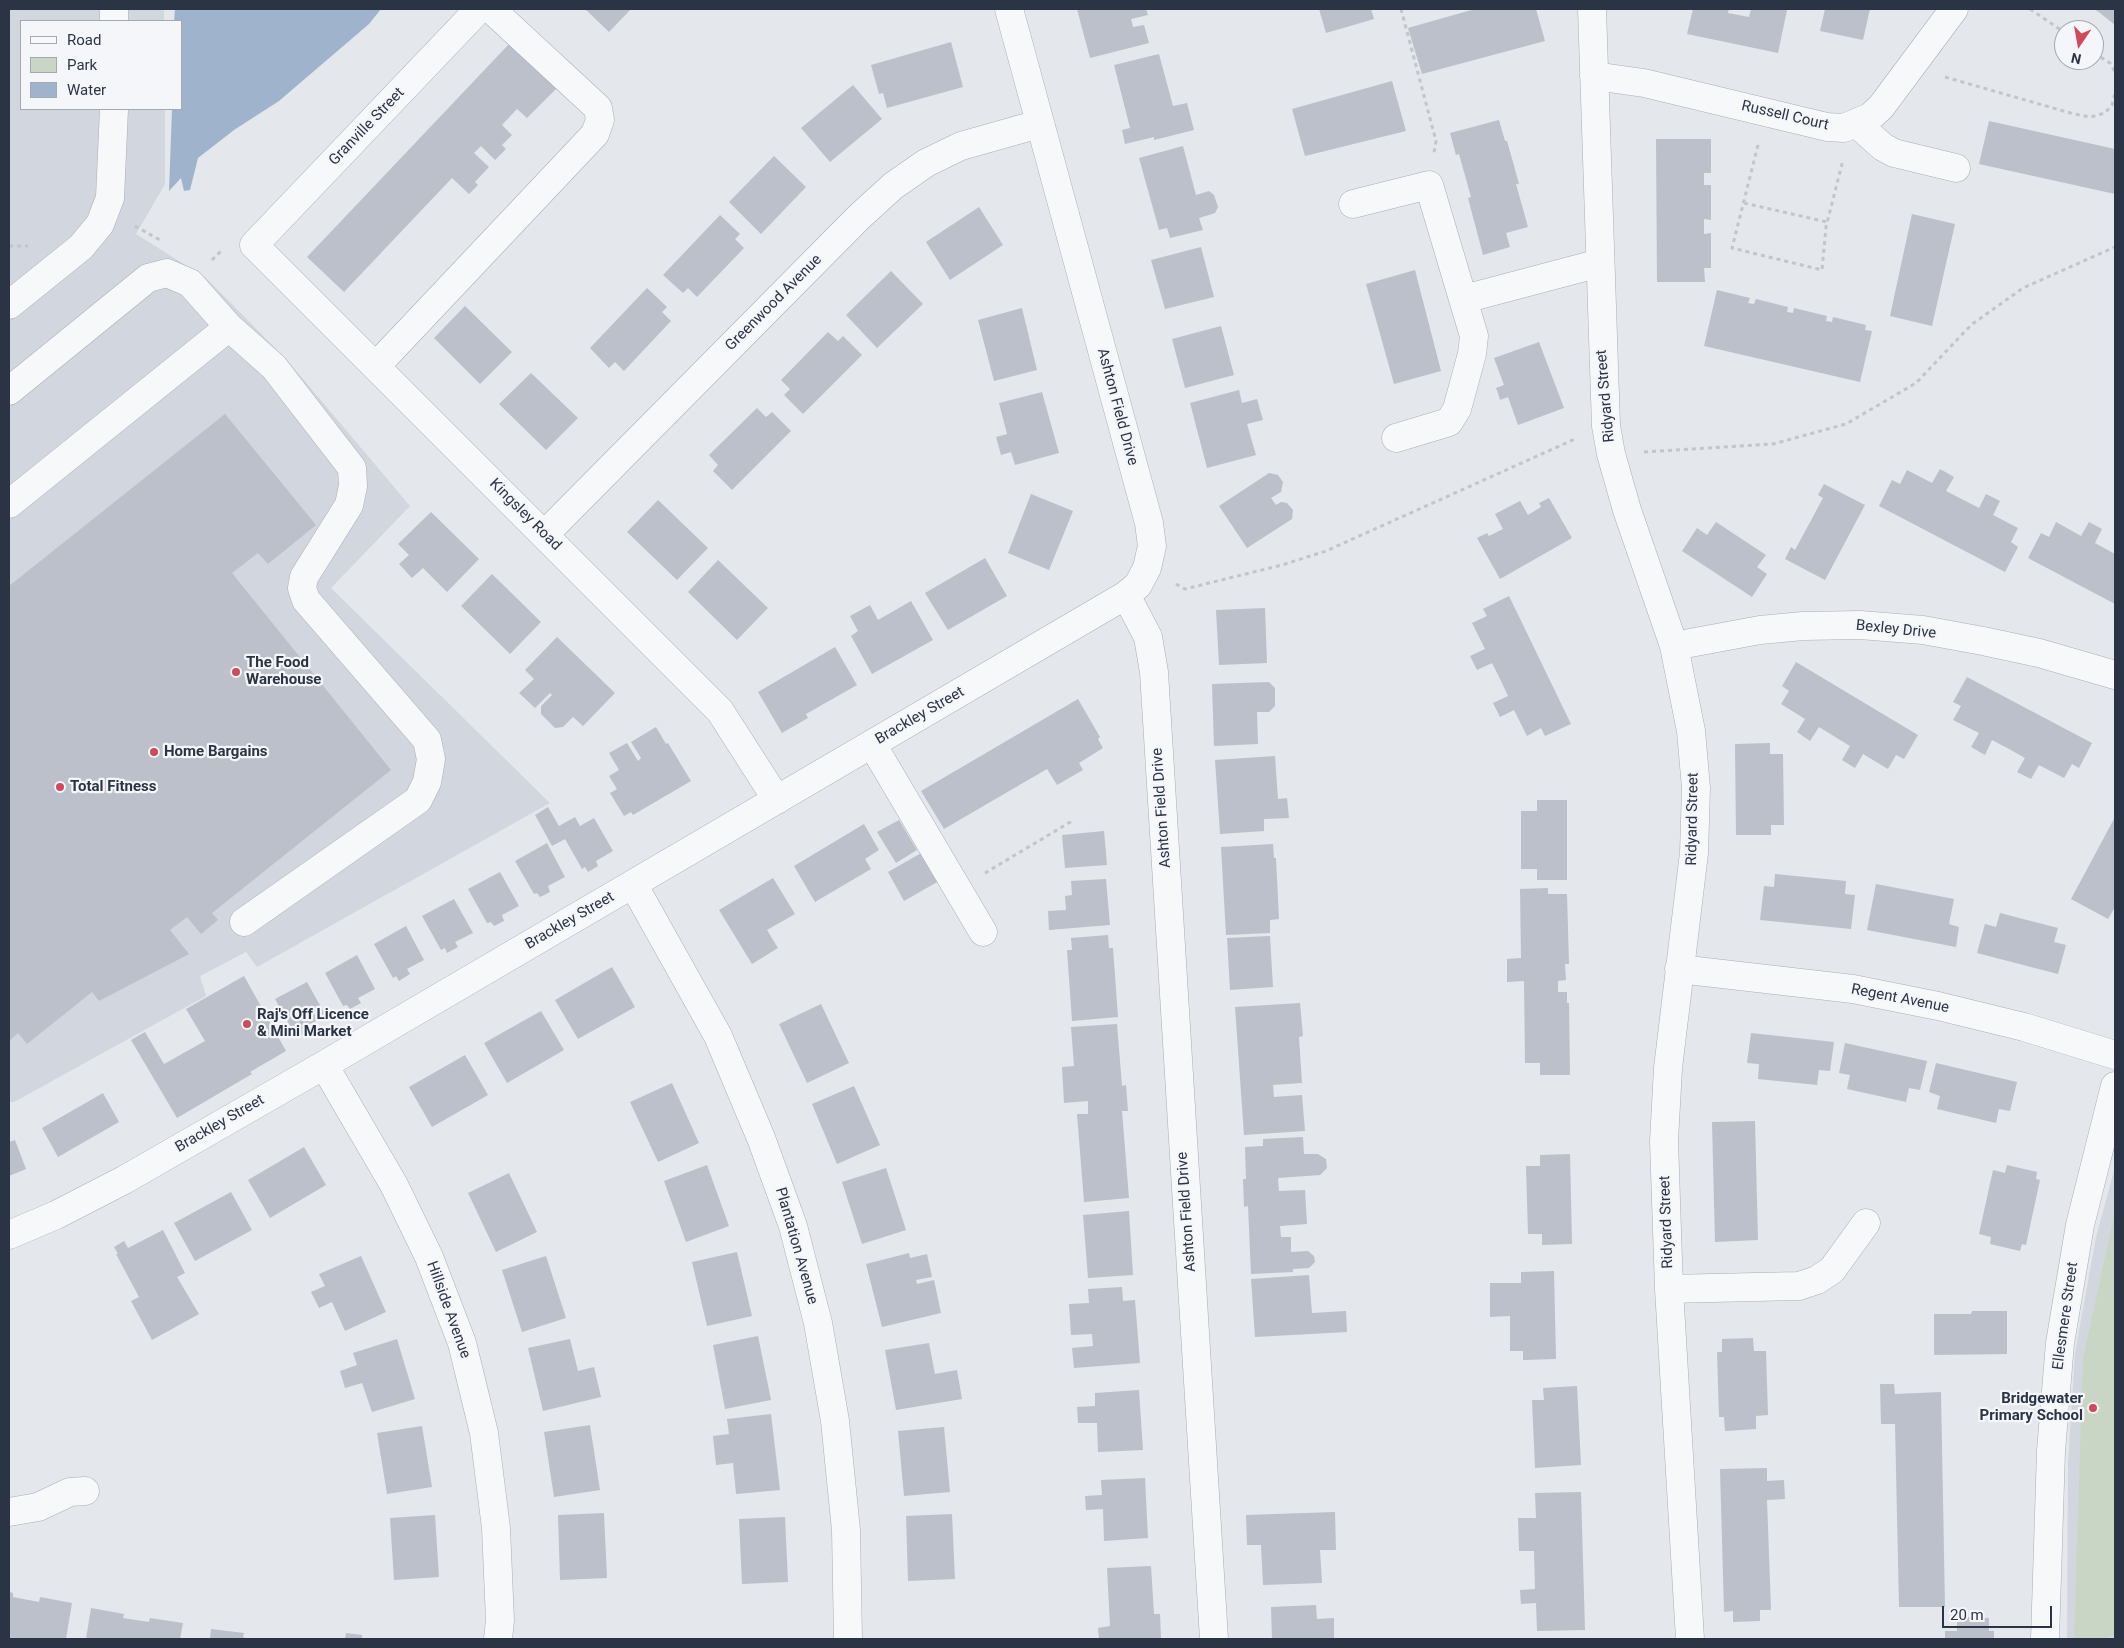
<!DOCTYPE html>
<style>
body{margin:0}
#map{position:relative;width:2124px;height:1648px;overflow:hidden;background:#e4e7ec;font-family:Roboto,sans-serif}
canvas{display:block}
.frame{position:absolute;inset:0;border:10px solid #2b3445;pointer-events:none}
.legend{position:absolute;left:20px;top:20px;width:162px;height:90px;box-sizing:border-box;background:#f4f6f9;border:1px solid #a4a8b1;margin:0;padding:6px 9px;list-style:none;font-size:15px;color:#2b3445}
.legend li{display:flex;align-items:center;gap:10px;height:25px}
.legend b{width:25px;border:1px solid #a4a8b1}
.north{position:absolute;left:2054px;top:20px;width:50px;height:50px;box-sizing:border-box;background:#f4f6f9;border:1px solid #a4a8b1;border-radius:50%;rotate:192deg;font-size:14px;font-weight:700;line-height:20px;text-align:center;color:#2b3445}
.north::after{content:'';display:block;margin:auto;width:18px;height:22px;background:#d1495b;clip-path:polygon(50% 0,100% 100%,50% 72%,0 100%)}
.scale{position:absolute;left:1942px;top:1606px;width:110px;height:22px;box-sizing:border-box;border:2px solid #2b3445;border-top:0;padding-left:6px;font-size:15px;line-height:18px;white-space:nowrap;color:#2b3445;-webkit-text-stroke:4px #f4f6f9;paint-order:stroke}
</style>
<div id="map">
<canvas width="2124" height="1648"></canvas>
<div class="frame"></div>
<ul class="legend">
<li><b style="height:6px;background:#f7f8fa"></b>Road</li>
<li><b style="height:14px;background:#c9d6c5"></b>Park</li>
<li><b style="height:14px;background:#9fb4cc"></b>Water</li>
</ul>
<div class="north">N</div>
<div class="scale">20 m</div>
</div>
<script>
const c = document.querySelector('canvas').getContext('2d');
c.lineJoin = 'round';
function fill(path, color) { c.fillStyle = color; c.fill(path, 'evenodd'); }
const poly = rows => new Path2D(rows.map(r => 'M' + r).join(''));
function strokePath(path, color, width, dash) { c.strokeStyle = color; c.lineWidth = width; c.lineCap = dash ? 'butt' : 'round'; c.setLineDash(dash || []); c.stroke(path); }
function drawText(font, color, halo, rows, align = 'center') {
  c.font = font + ' Roboto,sans-serif'; c.lineWidth = 4.5; c.setLineDash([]); c.textBaseline = 'middle'; c.strokeStyle = halo; c.fillStyle = color; for (const [text, x, y, turn = 0] of rows) {
    c.save(); c.translate(x, y); c.rotate((+turn || 0) * Math.PI / 180); c.textAlign = isNaN(turn) ? turn : align; if (halo) c.strokeText(text, 0, 0); c.fillText(text, 0, 0); c.restore();
  }
}
const built = poly([
 [9,9,164,9,164,21,21,21,21,109,165,109,165,184,136,234,206,278,287,360,410,506,331,588,550,803,257,967,246,952,200,976,206,996,14,1102,9,1102],
 [2115,1167,2115,1639,2067,1639,2068,1464,2075,1353,2096,1237]
]);
const green = poly([
 [2115,1212,2115,1635,2102,1639,2074,1639,2083,1359]
]);
const water = poly([
 [175,9,381,9,369,24,279,101,234,130,198,158,190,190,184,191,181,178,169,191,172,109,181,109,181,21,174,21]
]);
const building = poly([
 [585,9,631,9,609,32],
 [1077,9,1146,9,1148,15,1131,19,1133,27,1144,25,1149,43,1090,58],
 [1319,9,1371,9,1374,19,1326,33],
 [1475,9,1536,9,1545,41,1422,74,1408,28],
 [1693,9,1729,9,1728,13,1749,17,1751,9,1787,10,1778,53,1687,34],
 [1825,9,1870,9,1863,40,1820,31],
 [2094,9,2115,9,2115,25,2100,13],
 [951,42,963,87,887,108,883,93,879,94,871,65],
 [510,43,557,88,527,118,517,109,502,125,512,135,502,145,506,149,495,160,481,146,474,153,489,167,475,182,478,185,469,194,452,178,344,292,307,257],
 [1159,54,1173,106,1187,103,1194,130,1154,140,1154,137,1125,144,1122,130,1130,128,1114,65],
 [1392,81,1406,131,1305,156,1292,109],
 [853,85,882,119,830,162,801,128],
 [1499,120,1505,141,1507,141,1513,162,1519,184,1516,184,1528,227,1506,233,1510,247,1483,255,1468,198,1471,197,1459,154,1456,155,1450,133],
 [1989,121,2115,149,2115,194,1979,164],
 [1656,139,1711,139,1711,173,1704,173,1704,185,1711,185,1711,220,1704,219,1704,234,1711,233,1711,268,1704,268,1705,282,1657,282],
 [1183,146,1196,195,1209,191,1214,195,1218,207,1215,213,1199,218,1203,230,1170,238,1167,228,1159,230,1139,158],
 [774,156,806,187,761,234,729,202],
 [979,207,1003,245,950,280,926,242],
 [1912,214,1955,224,1932,326,1890,316],
 [720,215,740,234,735,239,744,248,697,297,688,288,683,293,663,275],
 [1201,247,1214,297,1165,309,1151,260],
 [1415,270,1441,371,1394,384,1366,284],
 [891,271,923,304,877,348,846,315],
 [647,288,667,307,662,312,671,321,624,371,615,362,609,368,590,348],
 [1717,290,1750,298,1748,303,1754,304,1756,299,1788,307,1787,312,1793,313,1794,308,1827,316,1826,321,1832,322,1833,317,1866,325,1865,330,1872,331,1860,382,1704,346],
 [465,306,512,352,480,384,434,338],
 [1022,308,1037,370,994,381,978,320],
 [1221,326,1234,375,1185,388,1172,339],
 [828,332,838,341,843,336,862,355,803,414,784,395,790,389,781,380],
 [1539,342,1564,408,1518,425,1508,397,1500,400,1498,393,1496,388,1504,385,1494,358],
 [531,373,578,418,546,450,499,404],
 [1239,390,1242,403,1257,399,1263,420,1247,424,1256,455,1207,468,1190,403],
 [1042,392,1059,453,1015,465,1011,452,1001,455,996,437,1007,434,999,403],
 [757,408,766,417,772,412,791,431,732,490,713,471,718,465,709,455],
 [225,414,316,525,268,564,258,553,232,573,391,770,212,913,218,920,201,934,187,917,170,930,189,954,99,1001,92,992,27,1044,18,1033,9,1041,9,586],
 [1940,469,1954,477,1946,491,1979,508,1986,494,2000,501,1993,515,2018,528,2011,542,2018,547,2005,572,1879,506,1892,480,1900,484,1907,470,1932,483],
 [1269,473,1278,475,1283,482,1281,492,1271,498,1276,505,1281,502,1287,503,1293,510,1292,519,1247,548,1219,506],
 [1824,484,1865,505,1825,580,1785,559,1791,547,1795,550,1823,498,1818,495],
 [1031,494,1073,511,1049,570,1008,553],
 [1549,498,1572,538,1500,579,1477,538,1487,533,1489,536,1503,529,1495,514,1520,501,1528,515,1541,507,1539,503],
 [658,500,708,548,677,580,627,532],
 [431,512,479,559,447,592,423,568,412,578,399,564,409,555,398,544],
 [1716,522,1766,555,1757,567,1767,574,1752,597,1682,551,1697,528,1707,535],
 [2056,522,2081,536,2089,522,2102,529,2095,543,2115,554,2115,604,2028,558,2041,533,2049,537],
 [985,558,1007,596,948,630,925,593],
 [718,560,768,608,737,640,688,592],
 [492,574,541,622,510,654,461,606],
 [1509,596,1571,724,1545,736,1541,728,1527,736,1514,710,1500,717,1493,703,1508,696,1500,679,1492,663,1477,670,1470,656,1485,649,1472,623,1487,616,1483,609],
 [911,601,933,640,872,674,851,636,858,631,850,616,870,605,878,620],
 [1265,608,1267,663,1219,665,1216,610],
 [557,637,615,693,583,726,573,717,563,727,555,728,541,714,541,706,552,695,550,693,535,708,519,693,534,679,525,670],
 [835,647,857,685,806,714,808,718,782,733,758,692],
 [1796,662,1918,735,1904,759,1896,755,1888,769,1863,754,1855,768,1842,760,1850,746,1819,727,1810,741,1797,732,1805,719,1781,704,1789,691,1782,686],
 [1967,677,2092,743,2079,768,2072,764,2064,778,2039,765,2031,779,2017,772,2025,758,2009,749,1992,740,1985,755,1971,747,1979,733,1953,720,1961,706,1953,702],
 [1269,682,1275,688,1275,706,1269,712,1257,712,1258,744,1214,746,1212,684],
 [1078,699,1100,737,1098,739,1103,748,1079,763,1083,770,1057,785,1047,769,944,829,921,791],
 [656,727,666,744,668,743,691,781,633,815,631,812,624,816,610,793,617,789,609,776,619,770,609,753,627,743,638,761,641,758,631,742],
 [1770,743,1770,754,1783,754,1784,825,1771,825,1771,835,1736,835,1735,744],
 [1275,756,1278,799,1287,798,1289,818,1264,819,1264,831,1220,834,1215,760],
 [1537,800,1567,800,1567,880,1537,880,1537,869,1521,869,1521,811,1537,811],
 [548,807,559,826,575,817,580,826,594,818,613,851,596,861,598,866,588,872,585,867,582,869,565,839,552,846,535,815],
 [2115,817,2115,907,2108,919,2071,899],
 [899,820,917,850,896,863,877,832],
 [864,824,879,850,865,859,871,869,815,902,794,866],
 [1104,831,1107,865,1065,868,1062,835],
 [547,843,565,877,548,886,550,892,540,897,537,893,534,894,515,861],
 [1273,844,1274,858,1276,858,1279,919,1270,920,1270,933,1226,935,1221,847],
 [923,852,939,881,904,901,888,872],
 [500,872,519,906,502,915,504,921,494,926,491,922,487,923,468,889],
 [1775,874,1846,881,1845,894,1855,895,1851,929,1760,920,1764,886,1774,887],
 [773,878,795,914,767,930,778,948,752,964,719,910],
 [1106,879,1110,925,1049,930,1048,911,1066,910,1065,896,1072,895,1071,881],
 [1876,884,1954,899,1949,924,1959,927,1956,947,1867,930],
 [1548,888,1548,894,1567,894,1569,964,1565,964,1566,980,1558,981,1558,992,1567,992,1567,1003,1569,1003,1570,1075,1540,1075,1540,1063,1525,1063,1524,981,1507,982,1507,959,1521,958,1520,889],
 [454,899,473,933,455,942,458,947,447,953,445,948,441,950,422,916],
 [2000,913,2058,928,2054,942,2066,945,2058,974,1977,953,1985,924,1996,927],
 [406,926,424,960,407,969,410,974,399,981,396,976,393,978,374,944],
 [1108,935,1109,948,1113,948,1118,1017,1072,1021,1067,950,1072,950,1071,938],
 [1270,936,1273,987,1230,990,1227,938],
 [357,955,375,989,358,998,361,1003,350,1009,347,1005,343,1006,325,973],
 [612,967,635,1007,578,1039,555,1000],
 [244,976,286,1051,250,1072,252,1074,177,1118,131,1040,145,1032,164,1064,205,1041,186,1009],
 [307,982,326,1016,308,1025,311,1030,300,1036,298,1032,294,1033,275,999],
 [1300,1003,1303,1036,1299,1037,1302,1083,1273,1085,1274,1097,1302,1095,1305,1131,1244,1135,1235,1007],
 [821,1004,849,1063,807,1083,779,1024],
 [541,1011,564,1050,507,1083,484,1043],
 [1117,1024,1122,1086,1126,1085,1128,1111,1122,1111,1129,1198,1084,1202,1077,1114,1088,1114,1088,1101,1064,1103,1062,1067,1074,1066,1071,1027],
 [1751,1033,1834,1042,1830,1071,1819,1070,1817,1085,1758,1079,1759,1064,1747,1063],
 [1845,1043,1927,1061,1920,1090,1909,1088,1906,1102,1847,1089,1850,1075,1839,1073],
 [465,1055,488,1095,432,1127,409,1087],
 [1936,1063,2017,1082,2010,1111,1999,1109,1996,1123,1937,1109,1940,1096,1929,1092],
 [672,1083,699,1143,658,1162,630,1102],
 [854,1086,880,1145,837,1164,812,1104],
 [103,1093,119,1122,58,1157,42,1128],
 [1755,1121,1758,1240,1715,1242,1712,1122],
 [1303,1137,1304,1154,1318,1154,1326,1159,1327,1168,1320,1175,1278,1178,1279,1191,1305,1190,1307,1224,1280,1226,1281,1237,1291,1237,1291,1252,1308,1251,1314,1256,1315,1262,1309,1268,1293,1269,1293,1272,1251,1274,1248,1206,1244,1207,1243,1179,1246,1179,1245,1147,1263,1146,1263,1139],
 [15,1140,26,1169,9,1176,9,1142],
 [304,1147,326,1185,270,1218,248,1180],
 [1570,1154,1572,1244,1542,1245,1542,1234,1528,1234,1526,1166,1540,1166,1540,1155],
 [707,1165,729,1226,686,1242,664,1181],
 [2007,1165,2037,1172,2036,1179,2040,1180,2026,1245,2022,1244,2020,1251,1990,1244,1991,1237,1979,1234,1993,1170,2005,1173],
 [886,1168,906,1230,862,1244,842,1182],
 [509,1173,537,1232,496,1252,468,1193],
 [231,1192,252,1230,195,1261,174,1223],
 [1129,1211,1133,1275,1088,1278,1083,1215],
 [163,1230,185,1273,177,1277,199,1314,152,1340,131,1301,139,1297,116,1254,118,1254,114,1247,124,1241,128,1248],
 [737,1252,752,1316,707,1326,692,1262],
 [909,1253,910,1258,927,1254,932,1277,916,1280,917,1284,934,1280,941,1313,882,1327,866,1264],
 [361,1256,386,1312,345,1331,332,1302,319,1308,311,1292,325,1286,319,1274],
 [546,1256,566,1318,522,1332,502,1270],
 [1554,1271,1556,1359,1523,1360,1523,1351,1510,1351,1510,1316,1490,1317,1490,1283,1521,1283,1521,1272],
 [1309,1275,1312,1313,1346,1311,1347,1332,1255,1337,1251,1279],
 [1122,1287,1123,1301,1135,1300,1140,1363,1074,1368,1072,1348,1093,1346,1092,1334,1071,1335,1069,1304,1089,1303,1088,1289],
 [1972,1311,2007,1311,2007,1354,1934,1355,1934,1314,1971,1314],
 [758,1336,771,1400,725,1409,713,1345],
 [1753,1338,1754,1351,1766,1351,1768,1415,1756,1416,1756,1429,1725,1431,1724,1417,1719,1417,1717,1352,1722,1352,1722,1339],
 [397,1339,415,1399,372,1412,362,1383,345,1388,340,1371,357,1365,353,1353],
 [570,1339,578,1371,594,1367,601,1397,543,1411,528,1348],
 [929,1343,935,1374,957,1370,962,1399,896,1410,885,1350],
 [1880,1384,1894,1384,1895,1394,1941,1392,1945,1607,1899,1607,1895,1424,1881,1424],
 [1577,1386,1581,1465,1535,1468,1532,1400,1544,1400,1543,1388],
 [1139,1390,1143,1450,1098,1452,1097,1423,1078,1423,1077,1407,1095,1406,1095,1393],
 [771,1414,780,1490,736,1494,733,1463,716,1465,713,1436,729,1434,727,1419],
 [590,1425,600,1490,554,1497,544,1432],
 [422,1426,432,1487,387,1494,377,1433],
 [944,1427,950,1492,904,1496,898,1431],
 [1767,1468,1767,1481,1784,1480,1785,1499,1767,1500,1771,1610,1760,1610,1760,1621,1733,1622,1733,1611,1724,1612,1720,1469],
 [1145,1478,1148,1538,1104,1541,1103,1509,1086,1510,1085,1496,1102,1495,1101,1480],
 [1581,1492,1585,1630,1537,1631,1536,1603,1521,1604,1520,1590,1535,1589,1534,1551,1519,1551,1518,1518,1536,1518,1535,1493],
 [1335,1512,1336,1550,1320,1550,1322,1583,1263,1585,1261,1545,1247,1545,1246,1515],
 [604,1513,607,1578,560,1580,558,1515],
 [952,1514,955,1579,908,1581,906,1516],
 [435,1515,439,1577,394,1580,390,1518],
 [785,1517,788,1582,742,1584,739,1519],
 [1151,1566,1154,1614,1160,1614,1161,1639,1099,1639,1098,1628,1110,1626,1107,1568],
 [9,1592,13,1593,13,1597,39,1602,40,1597,72,1603,66,1639,9,1638],
 [1316,1605,1317,1619,1334,1618,1334,1639,1272,1639,1271,1607],
 [91,1608,124,1614,123,1618,149,1622,150,1618,183,1623,180,1639,86,1639],
 [1957,1617,1989,1618,1989,1631,1994,1631,1994,1639,1945,1639,1945,1631,1957,1631],
 [211,1629,244,1633,243,1637,248,1639,210,1639],
 [346,1633,362,1635,362,1639,345,1639]
]);
const path = poly([
 [1401,9,1436,141,1434,153],
 [2030,9,2064,32],
 [2094,53,2110,63,2115,72],
 [1945,77,2074,114,2091,117,2105,113,2112,105,2115,93],
 [1758,145,1732,248,1822,270,1826,227,1843,160],
 [1744,203,1827,222],
 [135,226,160,240],
 [9,246,28,246],
 [212,260,222,250],
 [1644,452,1773,444,1846,424,1916,383,1971,325,2023,288,2115,247],
 [1176,584,1185,589,1282,565,1326,551,1575,439],
 [985,873,1072,821]
]);
const minor = poly([
 [479,9,254,245,720,711,777,800],
 [1009,9,1149,523,1152,546,1147,568,1138,585,1126,595,1148,637,1154,672,1214,1639],
 [1592,9,1606,426,1611,454,1627,510,1674,646,1691,731,1696,788,1694,853,1668,1068,1664,1141,1669,1289,1690,1639],
 [114,21,114,9],
 [1594,76,1644,83,1827,127,1844,128,1870,117,1881,107,1954,9],
 [1857,124,1883,147,1894,153,1956,168],
 [1353,204,1429,185,1474,336,1472,354,1457,409,1449,422,1396,438],
 [1464,299,1600,263],
 [9,305,81,247,100,224,110,198,114,109],
 [376,366,595,134,600,120,598,108,491,9],
 [9,391,148,278,167,273,190,283,229,327,274,367,352,468,353,486,349,505,304,577,302,588,306,600,427,740,431,759,427,782,418,800,244,922],
 [9,504,229,327],
 [544,535,859,217,893,186,926,163,961,146,1039,124],
 [1674,646,1760,630,1803,626,1860,625,1923,630,1983,641,2039,653,2115,675],
 [872,744,983,932],
 [633,884,718,1036,761,1138,793,1226,818,1323,835,1421,846,1530,848,1639],
 [1679,969,1853,989,1938,1006,2024,1027,2115,1055],
 [324,1065,394,1185,429,1257,462,1343,484,1433,496,1528,500,1620,498,1639],
 [9,1235,56,1215,124,1180,324,1065,1126,595],
 [1669,1289,1799,1286,1817,1280,1832,1270,1866,1223],
 [9,1512,38,1507,70,1492,85,1491],
 [2045,1639,2051,1451,2060,1343,2080,1225,2115,1086]
]);
const markers = [
 [236,672,5,"#d1495b"],
 [154,752,5,"#d1495b"],
 [60,787,5,"#d1495b"],
 [247,1024,5,"#d1495b"],
 [2093,1408,5,"#d1495b"]
];
const streetNames = [
 ["Russell Court",1785,116,13],
 ["Granville Street",367,127,-46],
 ["Greenwood Avenue",774,303,-45],
 ["Ridyard Street",1606,396,-95],
 ["Ashton Field Drive",1117,407,75],
 ["Kingsley Road",525,515,45],
 ["Bexley Drive",1896,630,6],
 ["Brackley Street",920,716,-30],
 ["Ashton Field Drive",1162,808,-94],
 ["Ridyard Street",1693,819,-89],
 ["Brackley Street",570,921,-30],
 ["Regent Avenue",1900,999,11],
 ["Brackley Street",220,1124,-30],
 ["Ashton Field Drive",1187,1212,-94],
 ["Ridyard Street",1667,1222,-92],
 ["Plantation Avenue",796,1246,74],
 ["Hillside Avenue",448,1310,70],
 ["Ellesmere Street",2066,1316,-82]
];
const poiNames = [
 ["The Food",246,663],
 ["Warehouse",246,680],
 ["Home Bargains",164,752],
 ["Total Fitness",70,787],
 ["Raj's Off Licence",257,1015],
 ["& Mini Market",257,1032],
 ["Bridgewater",2083,1399,"right"],
 ["Primary School",2083,1416,"right"]
];
fill(built, '#d2d6de');
fill(green, '#c9d6c5');
fill(water, '#9fb4cc');
fill(building, '#bbc0ca');
strokePath(minor, '#a9aeb7', 29);
strokePath(path, '#c2c5cb', 3, [4, 4]);
strokePath(minor, '#f7f8fa', 28);
for (const [x, y, r, color] of markers) { const dot = new Path2D(); dot.arc(x, y, r, 0, 2 * Math.PI); c.fillStyle = color; c.fill(dot); strokePath(dot, '#f4f6f9', 2); }
drawText('15px', '#2b3445', '#f4f6f9', streetNames);
drawText('bold 15px', '#2b3445', '#f4f6f9', poiNames, 'left');
</script>
